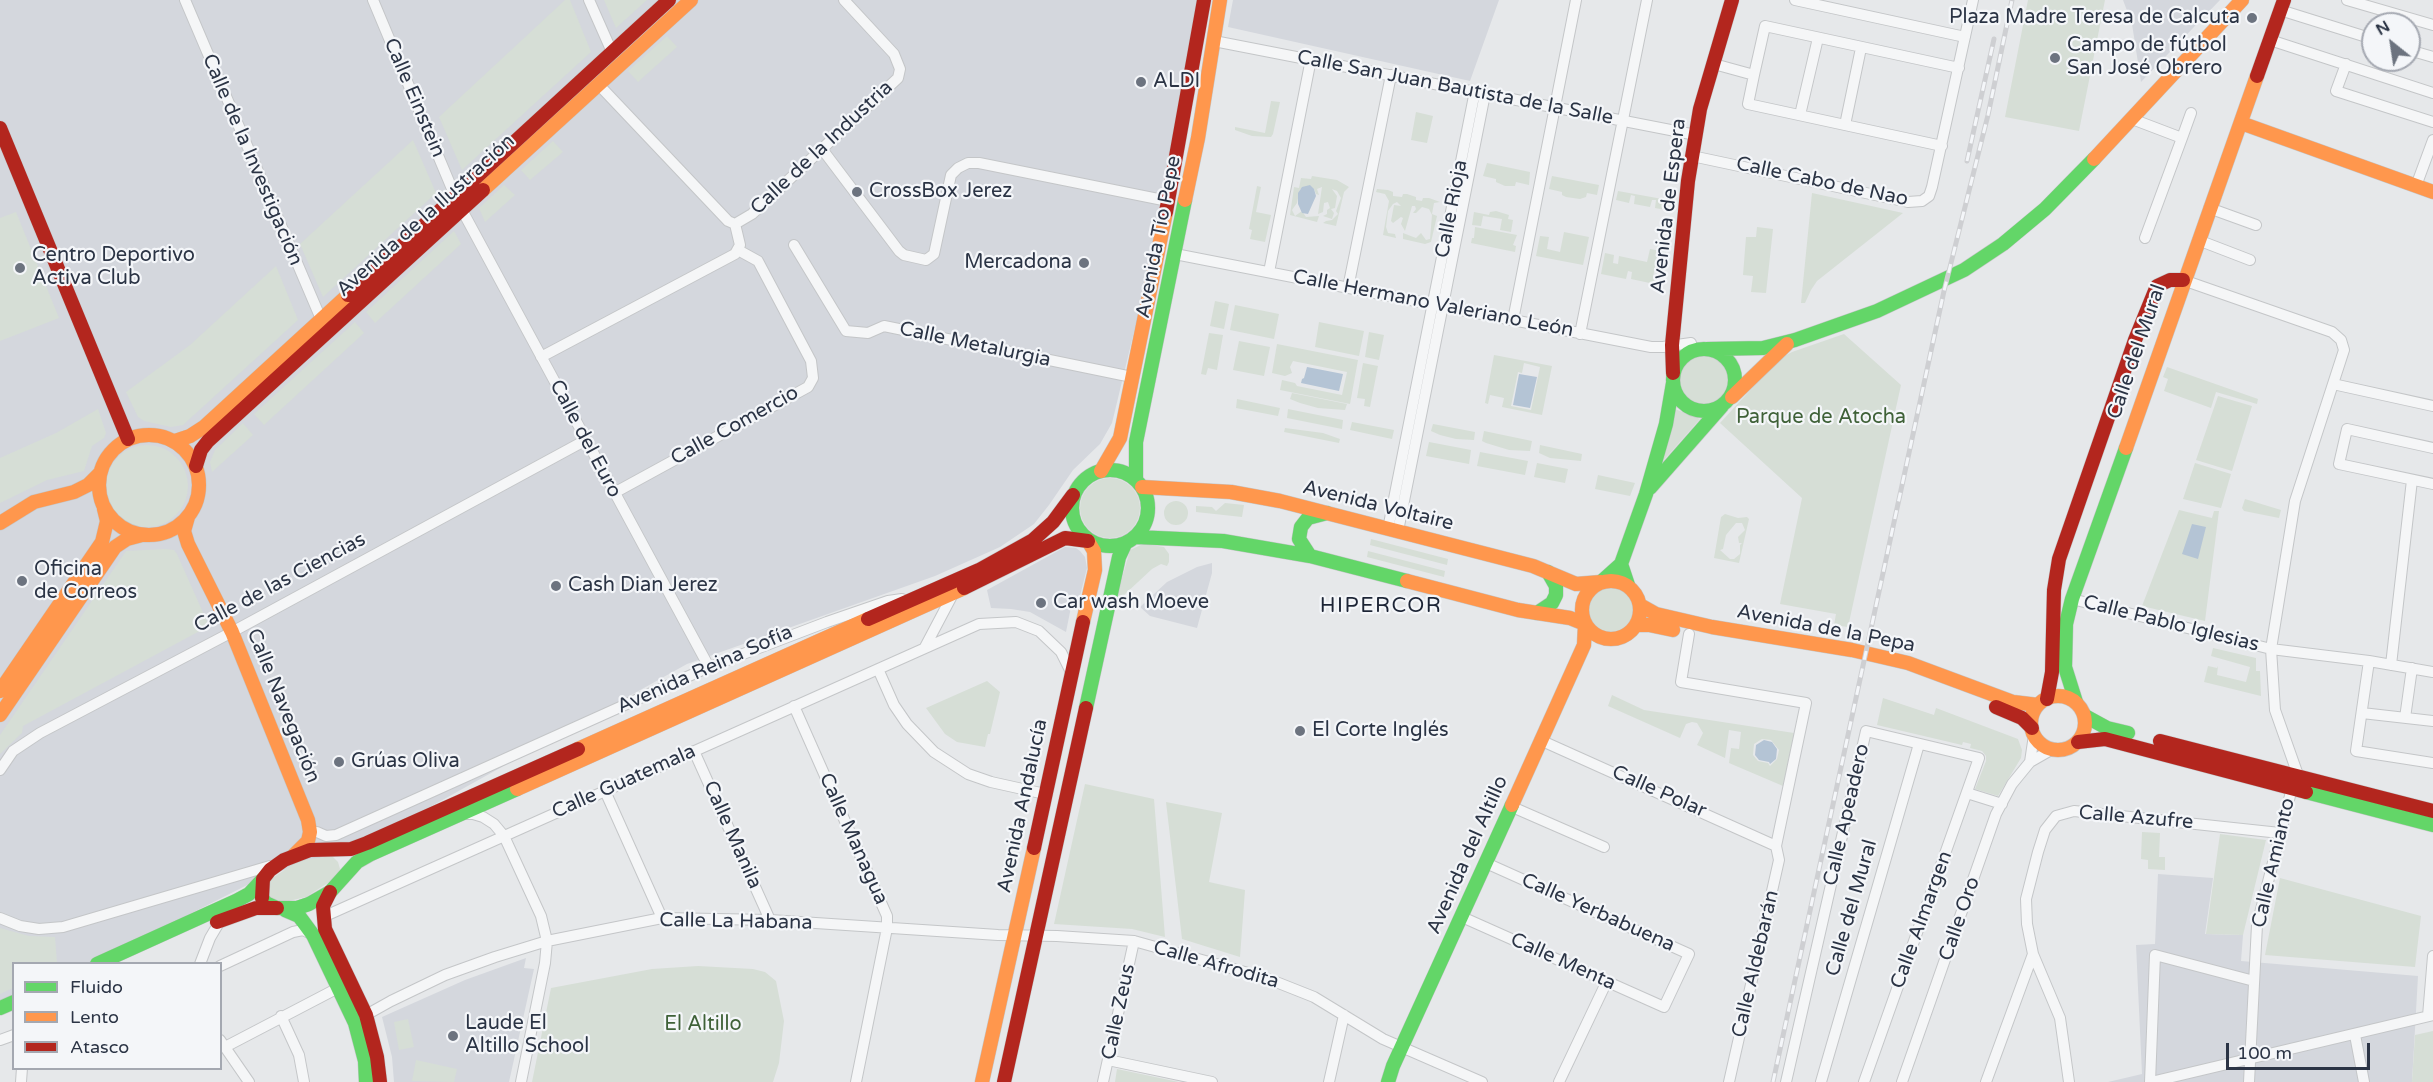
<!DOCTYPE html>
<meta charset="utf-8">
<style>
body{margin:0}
#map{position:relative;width:2433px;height:1082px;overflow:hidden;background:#e6e8ea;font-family:"Varela Round",sans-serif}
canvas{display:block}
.legend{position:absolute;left:12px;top:962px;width:210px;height:108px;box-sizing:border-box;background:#f4f6f9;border:2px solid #a4a8b1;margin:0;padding:8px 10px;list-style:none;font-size:18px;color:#2b3445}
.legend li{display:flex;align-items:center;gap:12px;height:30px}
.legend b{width:30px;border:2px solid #a4a8b1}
.north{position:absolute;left:2361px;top:12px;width:60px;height:60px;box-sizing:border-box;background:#f4f6f9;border:2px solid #a4a8b1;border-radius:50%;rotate:330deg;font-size:16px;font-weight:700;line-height:24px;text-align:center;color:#2b3445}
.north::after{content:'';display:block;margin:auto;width:21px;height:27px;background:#6c737f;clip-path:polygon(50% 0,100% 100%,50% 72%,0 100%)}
.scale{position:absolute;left:2226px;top:1043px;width:144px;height:27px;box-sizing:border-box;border:3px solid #2b3445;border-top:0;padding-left:8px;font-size:18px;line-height:21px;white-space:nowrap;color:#2b3445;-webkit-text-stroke:4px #f4f6f9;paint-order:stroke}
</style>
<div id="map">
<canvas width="2433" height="1082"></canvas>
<ul class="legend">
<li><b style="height:8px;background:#63d668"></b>Fluido</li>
<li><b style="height:8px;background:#ff974d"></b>Lento</li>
<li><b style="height:8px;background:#b3261e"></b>Atasco</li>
</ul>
<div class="north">N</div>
<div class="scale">100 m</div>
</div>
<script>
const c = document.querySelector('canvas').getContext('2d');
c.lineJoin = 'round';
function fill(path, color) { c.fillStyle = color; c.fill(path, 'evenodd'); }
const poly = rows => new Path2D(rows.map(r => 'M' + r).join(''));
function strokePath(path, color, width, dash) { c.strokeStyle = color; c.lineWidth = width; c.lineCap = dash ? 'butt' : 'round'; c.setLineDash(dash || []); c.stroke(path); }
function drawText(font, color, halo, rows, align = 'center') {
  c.font = font + ' "Varela Round",sans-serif'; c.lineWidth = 4.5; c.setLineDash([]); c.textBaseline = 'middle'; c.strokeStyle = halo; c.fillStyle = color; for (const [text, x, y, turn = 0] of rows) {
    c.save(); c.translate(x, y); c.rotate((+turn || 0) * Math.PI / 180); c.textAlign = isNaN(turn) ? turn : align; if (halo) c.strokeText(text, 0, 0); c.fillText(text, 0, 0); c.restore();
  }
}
const built = poly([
 [0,0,1203,0,1165,203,1112,423,1100,444,1073,470,1049,505,1034,524,1000,547,935,576,687,664,367,842,261,878,93,963,14,964,13,1000,0,1006],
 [1233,0,1499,0,1470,81,1228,27],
 [2123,0,2220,0,2141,82,2132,24],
 [1065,547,1076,548,1080,551,1085,557,1087,568,1077,608,1071,607,1066,632,1030,612,1011,609,991,608,987,590],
 [1212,563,1212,573,1197,628,1150,616,1140,607,1167,582,1197,567],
 [2158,874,2213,878,2205,934,2243,935,2241,961,2418,976,2412,1082,2108,1082,2142,1074,2136,945,2155,944],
 [526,958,524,968,534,969,509,1082,394,1082,392,1057,382,1017,465,980]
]);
const green = poly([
 [565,0,570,0,591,52,462,170,439,117],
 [604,0,647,0,616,28],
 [2028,0,2105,0,2079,131,2005,117],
 [667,36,677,47,638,82,628,71],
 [1271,101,1280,102,1273,134,1271,137,1252,136,1235,130,1235,127,1265,133],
 [1416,112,1433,116,1427,143,1411,140],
 [413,140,436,193,323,297,300,244],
 [553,141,563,152,530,180,521,170],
 [1487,163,1530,172,1529,185,1516,182,1515,186,1505,186,1496,182,1496,179,1483,176],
 [1312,176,1337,180,1349,187,1344,192,1336,226,1323,223,1326,221,1332,220,1338,214,1336,211,1341,198,1337,191,1332,189,1337,196,1335,208,1331,209,1334,213,1332,219,1323,216,1327,214,1327,210,1330,208,1328,202,1324,203,1323,212,1318,214,1322,187,1317,189,1319,195,1316,194,1314,189,1300,189,1297,203,1292,210,1295,216,1302,211,1306,217,1319,216,1317,222,1290,215,1294,187,1299,188,1301,178,1311,179],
 [1552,176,1599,185,1597,195,1587,193,1586,197,1580,199,1566,197,1562,195,1562,192,1549,189],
 [504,185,515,195,485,222,479,208],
 [1257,186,1261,187,1256,212,1271,215,1265,242,1250,239,1252,230,1249,229],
 [1377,189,1388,190,1393,192,1393,196,1402,197,1403,194,1407,194,1416,197,1416,200,1422,201,1423,198,1429,198,1440,202,1434,203,1432,214,1437,216,1431,242,1425,244,1403,239,1403,233,1416,238,1421,233,1426,240,1430,239,1432,215,1429,209,1422,207,1416,213,1413,213,1416,209,1415,206,1412,206,1405,231,1401,224,1403,218,1401,217,1393,223,1391,221,1394,205,1401,206,1397,202,1393,204,1388,211,1386,227,1388,233,1395,234,1396,238,1383,235,1389,201,1385,194,1376,192],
 [1618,191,1668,200,1666,210,1655,208,1656,200,1652,200,1650,207,1634,204,1635,196,1631,195,1629,203,1616,200],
 [1812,193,1903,213,1817,281,1811,290,1805,303,1801,303],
 [16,212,59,318,0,341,0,218],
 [1474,212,1489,215,1490,212,1496,211,1509,215,1508,219,1513,220,1511,232,1500,230,1502,219,1483,216,1481,226,1472,225],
 [1475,227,1517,235,1513,245,1516,246,1515,252,1471,243,1472,238,1474,238],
 [1757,227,1773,229,1766,293,1751,292,1753,276,1743,275,1746,237,1756,237],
 [454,231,461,244,375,323,366,312],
 [1564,232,1589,237,1583,265,1536,256,1540,236,1549,237,1547,249,1560,252],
 [1650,249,1666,252,1665,260,1657,258,1656,263,1664,265,1662,273,1654,272,1653,277,1661,278,1659,285,1631,279,1632,272,1628,271,1626,279,1601,274,1605,253,1614,255,1613,263,1618,264,1619,256,1647,262],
 [276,266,298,320,183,425,171,427,144,421,138,417,126,392,190,345],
 [1215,301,1229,304,1224,329,1210,326],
 [1235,305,1279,314,1274,339,1230,330],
 [355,322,364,333,264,425,254,414],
 [1319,322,1364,331,1359,356,1315,347],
 [1369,332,1384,335,1379,360,1365,357],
 [1209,333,1223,335,1217,370,1208,368,1206,375,1201,374],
 [1844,334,1901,385,1848,627,1834,625,1836,614,1780,604,1802,498,1720,423,1779,359,1792,352],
 [1239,341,1270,347,1264,376,1233,370],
 [1277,344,1358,360,1350,404,1280,390,1282,380,1295,383,1297,386,1342,395,1347,372,1293,361,1290,367,1292,373,1285,376,1272,373],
 '1679 380a25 25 0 1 1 50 0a25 25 0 1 1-50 0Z',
 [1494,355,1552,366,1542,415,1502,407,1504,398,1490,395,1488,404,1485,403],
 [1524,363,1540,367,1531,410,1511,406,1518,372,1522,373],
 [1363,363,1378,366,1370,407,1364,406,1365,399,1357,398],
 [2167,367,2258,399,2257,404,2216,392,2211,408,2164,391,2168,379,2163,377],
 [1292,393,1347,404,1345,410,1318,408,1300,403,1290,399],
 [2218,396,2252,406,2232,471,2196,460],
 [1237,399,1280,408,1278,416,1236,408],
 [98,409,106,433,104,438,92,446,84,471,47,480,0,503,0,458,56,433],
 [1288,409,1343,420,1342,429,1287,418],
 [1675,409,1700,419,1663,461],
 [1352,422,1394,430,1392,439,1350,430],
 [243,423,253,435,212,472,210,462,215,450],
 [1433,424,1475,432,1474,440,1456,439,1440,435,1431,431],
 [1285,428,1323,433,1340,439,1339,443,1284,432],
 [1484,431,1532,441,1530,451,1509,450,1486,443,1482,441],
 [1429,442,1471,450,1469,464,1426,456],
 [1540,445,1582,454,1581,461,1550,458,1539,453],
 '106 486a41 41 0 1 1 82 0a41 41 0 1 1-82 0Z',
 [1480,452,1528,461,1525,475,1477,466],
 [1537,463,1568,469,1565,483,1534,477],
 [2195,463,2231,474,2221,508,2183,499],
 [1598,475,1635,483,1630,496,1595,489],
 '1080 508a30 30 0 1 1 60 0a30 30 0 1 1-60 0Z',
 [2245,499,2281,510,2279,518,2244,511,2242,508],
 '1164 513a12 12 0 1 1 24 0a12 12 0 1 1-24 0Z',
 [1225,503,1244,505,1242,517,1196,512,1196,506,1212,507,1216,511],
 [2179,510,2212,518,2214,511,2219,511,2205,621,2142,606],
 [1725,514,1738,518,1747,517,1749,519,1739,563,1714,558,1721,517],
 [1736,523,1742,523,1745,530,1738,537,1739,543,1742,543,1740,545,1740,554,1734,559,1730,559,1720,550,1723,549,1726,535],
 [1371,539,1448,559,1447,565,1370,545],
 [1143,544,1164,547,1169,554,1169,562,1167,566,1161,564,1152,569,1124,595,1117,596,1130,550],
 [165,549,174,550,177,554,209,626,23,726,22,733,0,754,0,735,126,551],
 [1368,551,1445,571,1444,577,1367,557],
 '1587 610a24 24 0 1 1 48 0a24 24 0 1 1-48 0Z',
 [2213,648,2256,658,2256,671,2260,671,2261,696,2204,682,2208,666,2217,668,2218,666,2217,675,2246,682,2250,667,2211,656],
 [987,681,1000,692,990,734,988,734,985,747,957,742,945,734,926,708],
 [1612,695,1644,710,1794,733,1783,786,1729,763,1731,748,1739,749,1741,732,1729,730,1725,758,1697,745,1703,733,1697,723,1692,722,1686,724,1680,738,1608,706],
 [1762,739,1771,740,1779,750,1777,759,1770,766,1768,763,1758,761,1753,755,1754,744],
 [1883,698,1934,715,1936,708,2018,739,2022,750,2021,758,1998,796,1975,789,1986,761,1986,756,1982,751,1970,748,1971,744,1963,742,1962,745,1877,725],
 [1085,784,1154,799,1165,937,1132,929,1054,924],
 [1166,802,1222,813,1209,882,1245,890,1240,957,1182,939],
 [2142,832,2160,833,2159,857,2165,857,2165,870,2148,869,2148,860,2141,859],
 [2220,834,2266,840,2243,935,2206,934],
 [332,856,338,862,340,869,337,877,306,897,280,903,269,896,268,881,298,861],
 [2280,878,2421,916,2415,967,2265,955],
 [0,928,29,936,55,937,57,963,14,964,13,988,0,994],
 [698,966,753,969,765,972,776,981,784,1021,779,1063,773,1082,532,1082,551,988,652,969],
 [408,1019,414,1047,399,1050,394,1022],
 [2433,1031,2433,1082,2412,1082,2415,1035],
 [416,1060,457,1069,454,1082,412,1081],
 [1117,1069,1179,1082,1115,1082]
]);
const water = poly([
 [1310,185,1314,189,1316,196,1308,214,1302,213,1298,204,1298,193,1302,187],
 [1307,367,1343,374,1339,391,1301,383,1302,379,1304,378],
 [1519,374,1537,377,1530,408,1513,405],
 [2192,524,2206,527,2198,559,2182,554],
 [1764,740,1772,742,1777,749,1776,759,1770,764,1769,762,1759,760,1755,755,1756,745]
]);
const street = poly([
 [185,0,321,319],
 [373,0,455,196],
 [589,0,612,52],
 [1795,0,1965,37],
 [2347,0,2433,25],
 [2280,10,2373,39],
 [2270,40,2433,93],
 [1214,41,1696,135],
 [2409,50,2433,57],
 [1714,64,1754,75],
 [2346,64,2336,91,2433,122],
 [599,85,728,221,735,224,752,214,898,78,900,69,894,54,844,0],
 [1800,115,1818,38],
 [2132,119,2182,138,2145,238],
 [1845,125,1861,48],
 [2182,138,2191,113],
 [1942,146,1748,104,1754,75,1765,26,1959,68],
 [822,149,899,251,904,255,926,260,934,254,951,175,958,168,968,163,979,163,1168,201],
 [1692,156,1908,202,1922,201,1929,196,1932,187,1973,0],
 [2416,186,2433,140],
 [2209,208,2256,225],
 [462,210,709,667],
 [2198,240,2250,260],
 [794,245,846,331,868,333,884,326,1132,377],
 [1175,254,1651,347,1663,347,1691,343],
 [1269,272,1311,59],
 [2183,280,2332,332,2341,340,2344,350,2295,501,2271,649,2275,710,2298,775],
 [1348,288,1391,75],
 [1513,320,1576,0],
 [1580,334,1647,0],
 [541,357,735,254,740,245,735,224],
 [2333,384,2433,406],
 [2433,448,2347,429,2339,464,2433,484],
 [614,493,808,387,813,378,811,361,758,261,738,250],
 [1388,529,1475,91],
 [1398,531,1485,94],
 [2072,599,2271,649,2369,661,2433,672],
 [1689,634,1681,682,1806,703,1776,846],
 [925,647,953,594],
 [2369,661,2356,751,2433,763],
 [2391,665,2412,480],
 [878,669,894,705,907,724,934,752,968,774,991,782,1045,794],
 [794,706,887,916,887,928,856,1082],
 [2362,713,2433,721],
 [2405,718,2412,668],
 [1540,740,1776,846],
 [694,751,770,920],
 [2030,762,2034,735],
 [0,770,13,751,40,733,232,632,586,440],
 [605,791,662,918],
 [1967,793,2002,804],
 [1510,806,1604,847],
 [465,814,473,814,483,817,494,824,504,836,541,916,547,941,545,963,521,1082],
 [317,832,326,836,336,835,709,667,827,622,888,601,902,599],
 [323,917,979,624,1016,622,1039,631,1061,652,1072,674],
 [1462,917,1664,1007,1689,954,1486,863],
 [0,918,20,926,39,929,63,927,270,866],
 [200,964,210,938,220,921],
 [220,966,293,932,303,930,311,934],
 [366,1015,391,1001,445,975,495,957,547,941,662,918,770,920,998,935,1057,936,1134,941,1266,978,1314,997,1383,1039,1482,1082],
 [281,1016,299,1055,304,1082],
 [2428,1016,2433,956],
 [2355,1035,2364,1082],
 [0,1040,14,1035],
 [220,1040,249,1082],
 [225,1047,338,988],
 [1108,1060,1212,1082],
 [21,1082,22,1068],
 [1103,1082,1134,941],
 [1329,1082,1344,1015],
 [1559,1082,1607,981],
 [1729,1082,1779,860,1776,846],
 [1786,1082,1866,731,1979,758,1864,1082],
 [1821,1082,1919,744],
 [1902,1082,1996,814,2012,784,2030,762,2051,750],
 [1986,1082,2033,954],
 [2069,1082,2060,1018,2033,954,2027,924,2026,899,2038,852,2045,830,2056,816,2074,811,2280,833],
 [2150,1082,2155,955,2254,981],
 [2151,1082,2433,1015],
 [2249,1082,2257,925,2292,788]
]);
const fast = poly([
 '1673 380a31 31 0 1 1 62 0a31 31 0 1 1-62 0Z',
 [1708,349,1763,348,1795,340,1877,311,1964,270,2003,244,2045,209,2094,159],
 '1072 508a38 38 0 1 1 76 0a38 38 0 1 1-76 0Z',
 [1136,480,1136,442,1185,200],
 [1650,488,1722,406],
 [1136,537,1223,541,1310,556,1407,581],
 [1310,556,1299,539,1301,527,1308,518,1327,513],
 [1621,564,1628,585],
 [1601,582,1621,564,1646,494,1666,424,1673,383],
 [1537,613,1552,603,1556,595,1556,586,1548,572],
 [2076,702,2065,667,2066,624,2072,599,2126,448],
 [1086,708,1119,557,1125,544],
 [2085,716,2107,728,2128,733],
 [2306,792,2433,825],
 [262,898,266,903,277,908,297,908,309,904,330,892,357,862,371,854,517,789],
 [285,910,299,916,313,935,355,1023,365,1061,366,1082],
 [97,964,236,901,249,894,263,879],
 [0,1008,14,1002],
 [1388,1082,1393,1066,1512,805]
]);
const slow = poly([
 [2241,123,2433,192],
 [2094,159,2242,0],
 [483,190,691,0],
 [1185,200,1198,138,1220,0],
 [1732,397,1787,344],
 '99 485a50 50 0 1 1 100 0a50 50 0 1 1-100 0Z',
 [175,441,190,436,204,427,348,295],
 [2126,448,2257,76],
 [1101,471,1120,438,1166,212],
 [1142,487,1231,492,1280,501,1533,566,1576,584,1601,582],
 [188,517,184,531,188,544,232,632,308,820,310,832,308,841,294,855],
 [0,523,34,502,74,492,88,485,99,474],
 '1582 610a29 29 0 1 1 58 0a29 29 0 1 1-58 0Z',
 [1407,581,1518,610,1570,618,1585,624],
 [1640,605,1656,614,1712,627,1852,650,1908,663,2013,702,2038,705],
 [1083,622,1095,570,1094,551,1088,541],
 [1636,625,1649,625,1673,630],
 [0,691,102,542,107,521,104,509],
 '2031 723a27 27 0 1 1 54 0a27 27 0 1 1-54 0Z',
 [0,715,115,547,127,539,142,535],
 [578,749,868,619],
 [517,789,964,588],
 [1512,805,1584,645,1585,624],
 [982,1082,1034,848]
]);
const jam = poly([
 [2257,76,2284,0],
 [0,128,128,439],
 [1166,212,1204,0],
 [348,295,669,0],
 [1673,373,1672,345,1688,181,1700,109,1732,0],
 [196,466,201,450,208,441,483,190],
 [964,588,1065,538,1088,541],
 [868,619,979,570,1033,540,1053,522,1073,495],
 [2047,699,2052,672,2054,590,2059,559,2135,340,2157,286,2170,280,2183,280],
 [1996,707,2022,718,2032,728],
 [2160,741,2433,811],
 [2078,742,2105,739,2306,792],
 [1034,848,1083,622],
 [330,892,323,906,325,929,366,1015,377,1057,380,1082],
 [262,898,263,879,270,870,284,860,310,850,351,849,367,843,578,749],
 [217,922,256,908,277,908],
 [1004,1082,1086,708]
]);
const rail = poly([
 [1967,161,1994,39],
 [1773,1082,1944,291,1988,115,2012,0]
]);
const markers = [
 [2252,18,6,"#6c737f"],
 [2055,58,6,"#6c737f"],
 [1141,82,6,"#6c737f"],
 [857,192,6,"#6c737f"],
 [1084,263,6,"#6c737f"],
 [20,268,6,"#6c737f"],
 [22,581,6,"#6c737f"],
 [556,586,6,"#6c737f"],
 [1041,603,6,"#6c737f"],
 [1300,731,6,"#6c737f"],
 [339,762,6,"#6c737f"],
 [453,1036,6,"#6c737f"]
];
const poiNames = [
 ["Plaza Madre Teresa de Calcuta",2240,18,"right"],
 ["Campo de fútbol",2067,46],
 ["San José Obrero",2067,69],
 ["ALDI",1153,82],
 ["CrossBox Jerez",869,192],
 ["Centro Deportivo",32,256],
 ["Activa Club",32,279],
 ["Mercadona",1072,263,"right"],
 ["Oficina",34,570],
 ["de Correos",34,593],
 ["Cash Dian Jerez",568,586],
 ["Car wash Moeve",1053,603],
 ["El Corte Inglés",1312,731],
 ["Grúas Oliva",351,762],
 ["Laude El",465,1024],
 ["Altillo School",465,1047]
];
const streetNames = [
 ["Calle San Juan Bautista de la Salle",1455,88,11],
 ["Calle Einstein",414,98,67],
 ["Calle de la Industria",822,148,-43],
 ["Calle de la Investigación",252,160,67],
 ["Calle Cabo de Nao",1822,182,12],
 ["Avenida de Espera",1669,206,-83],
 ["Calle Rioja",1452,209,-79],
 ["Avenida de la Ilustración",426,216,-42],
 ["Avenida Tío Pepe",1159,237,-79],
 ["Calle Hermano Valeriano León",1433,304,11],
 ["Calle Metalurgia",975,345,12],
 ["Calle del Mural",2137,352,-71],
 ["Calle Comercio",735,426,-29],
 ["Calle del Euro",585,439,62],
 ["Avenida Voltaire",1378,506,14],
 ["Calle de las Ciencias",280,583,-28],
 ["Calle Pablo Iglesias",2171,624,14],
 ["Avenida de la Pepa",1826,629,11],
 ["Avenida Reina Sofía",705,670,-24],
 ["Calle Navegación",283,706,68],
 ["Calle Guatemala",624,782,-24],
 ["Calle Polar",1659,792,24],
 ["Avenida Andalucía",1023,806,-78],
 ["Calle Apeadero",1847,815,-77],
 ["Calle Azufre",2136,818,5],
 ["Calle Manila",732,835,66],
 ["Calle Managua",853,839,66],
 ["Avenida del Altillo",1468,855,-66],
 ["Calle Amianto",2274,863,-77],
 ["Calle del Mural",1852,908,-74],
 ["Calle Yerbabuena",1598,913,24],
 ["Calle Oro",1960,919,-71],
 ["Calle Almargen",1922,920,-70],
 ["Calle La Habana",736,922,1],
 ["Calle Menta",1563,962,24],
 ["Calle Aldebarán",1756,964,-77],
 ["Calle Afrodita",1216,965,16],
 ["Calle Zeus",1119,1012,-78]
];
const parkNames = [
 ["Parque de Atocha",1821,418],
 ["El Altillo",703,1025]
];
const neighbourhoodNames = [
 ["HIPERCOR",1381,606]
];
fill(built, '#d4d7dd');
fill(green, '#d6ded6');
fill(water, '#b4c4d5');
strokePath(street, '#c4c6c8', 12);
strokePath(fast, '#c4c6c8', 15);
strokePath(slow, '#c4c6c8', 15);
strokePath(jam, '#c4c6c8', 15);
strokePath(street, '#f5f6f7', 10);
strokePath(fast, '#63d668', 14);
strokePath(slow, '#ff974d', 14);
strokePath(jam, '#b3261e', 14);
strokePath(rail, '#cecfd2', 5);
strokePath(rail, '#f4f6f9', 3, [9]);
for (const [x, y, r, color] of markers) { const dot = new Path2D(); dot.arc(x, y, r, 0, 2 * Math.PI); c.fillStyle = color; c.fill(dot); strokePath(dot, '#f4f6f9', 2); }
drawText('20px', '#2b3445', '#f4f6f9', poiNames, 'left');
drawText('20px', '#2b3445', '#f4f6f9', streetNames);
drawText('20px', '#3f6138', '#f4f6f9', parkNames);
c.letterSpacing = '1.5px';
drawText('21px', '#1d2536', '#f4f6f9', neighbourhoodNames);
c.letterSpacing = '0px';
</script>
